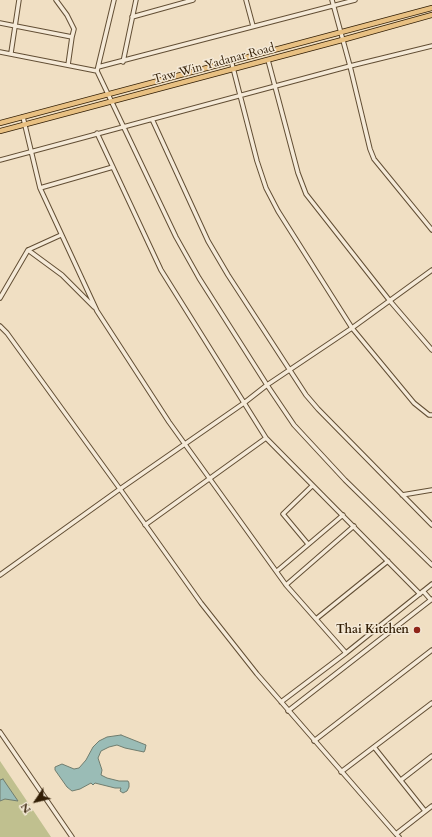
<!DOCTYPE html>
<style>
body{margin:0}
#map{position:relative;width:432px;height:837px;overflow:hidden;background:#f0dfc3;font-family:Cardo,serif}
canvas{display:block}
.north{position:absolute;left:16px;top:781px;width:40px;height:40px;-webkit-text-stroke:3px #f5ead8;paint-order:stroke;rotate:235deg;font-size:11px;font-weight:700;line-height:16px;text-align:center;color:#321e05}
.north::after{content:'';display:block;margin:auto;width:14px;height:18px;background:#321e05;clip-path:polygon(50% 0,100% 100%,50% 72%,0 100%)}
</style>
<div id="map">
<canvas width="432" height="837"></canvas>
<div class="north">N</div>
</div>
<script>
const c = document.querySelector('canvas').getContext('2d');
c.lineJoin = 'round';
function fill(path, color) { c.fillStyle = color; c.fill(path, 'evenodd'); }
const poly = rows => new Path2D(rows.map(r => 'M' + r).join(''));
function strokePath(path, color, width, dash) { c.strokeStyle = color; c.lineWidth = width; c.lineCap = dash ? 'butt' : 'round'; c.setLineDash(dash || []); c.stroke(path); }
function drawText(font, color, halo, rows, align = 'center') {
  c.font = font + ' Cardo,serif'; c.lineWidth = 3; c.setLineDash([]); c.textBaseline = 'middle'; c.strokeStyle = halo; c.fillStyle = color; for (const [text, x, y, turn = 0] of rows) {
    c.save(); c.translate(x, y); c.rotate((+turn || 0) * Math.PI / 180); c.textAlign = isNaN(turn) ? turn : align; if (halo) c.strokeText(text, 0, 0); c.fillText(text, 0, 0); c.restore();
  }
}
const green = poly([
 [0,761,51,837,0,837]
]);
const water = poly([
 [121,735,146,745,145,750,144,752,125,748,117,745,109,747,101,751,98,758,102,770,101,775,107,778,119,781,128,781,129,783,129,787,127,791,123,793,120,791,121,788,115,788,95,783,93,785,91,783,80,789,72,791,67,787,55,770,55,767,62,764,74,769,79,768,86,760,93,747,99,741,107,737,121,735],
 [3,779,7,785,18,801,5,799,0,801,0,780,3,779]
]);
const minor = poly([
 [56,0,67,15,74,29,72,37,68,65],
 [114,0,97,71,176,237,199,278,267,385,294,425,345,480,432,565],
 [246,0,253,26],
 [332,0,350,66,370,149,374,159,432,230],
 [132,17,193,0],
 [0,23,72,37],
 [0,52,97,71],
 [11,53,19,0],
 [231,60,257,161,266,188,278,211,352,328,414,403,429,415,432,415],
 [268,60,298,173,306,194,390,301,432,350],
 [123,62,136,0],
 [98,67,355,0],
 [23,117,40,188,97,311,169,422,286,585,346,653],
 [152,119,208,241,228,275,306,395,318,409,432,525],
 [97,133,161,270,266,438,420,594],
 [0,160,350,66,432,46],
 [40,188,113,167],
 [28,250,62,275,94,307],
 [0,298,28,250,61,235],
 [0,326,7,333,120,489,201,603,257,674,396,834],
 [402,495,432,490],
 [145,525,266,438],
 [308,544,283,514,312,486],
 [277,571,343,515],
 [0,575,120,489,244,403,267,385,352,328,432,270],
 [286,585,354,526],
 [423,591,431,600],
 [316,619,388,561],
 [281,702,346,653,432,584],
 [288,711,432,599],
 [0,732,72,837],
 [314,741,432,650],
 [374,747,425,811],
 [341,772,432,703],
 [401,780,432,756],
 [399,837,396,834,432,806]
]);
const major = poly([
 [0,123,432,8],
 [0,131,342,40,432,15]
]);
const markers = [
 [417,630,4,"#8f2418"]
];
const streetNames = [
 ["Taw Win Yadanar Road",214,64,-15]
];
const poiNames = [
 ["Thai Kitchen",409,630]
];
fill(green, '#c0c08f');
fill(water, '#9abcb6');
strokePath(water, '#707d6f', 1);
strokePath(minor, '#624e34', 5.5);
strokePath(major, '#321e05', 6);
strokePath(minor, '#f5ead8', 3.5);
strokePath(major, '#e8c082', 4.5);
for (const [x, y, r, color] of markers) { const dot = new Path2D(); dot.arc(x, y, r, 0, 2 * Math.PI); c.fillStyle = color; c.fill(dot); strokePath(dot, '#f5ead8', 1.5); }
drawText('12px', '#321e05', '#f5ead8', streetNames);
drawText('bold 12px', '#321e05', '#f5ead8', poiNames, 'right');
</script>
